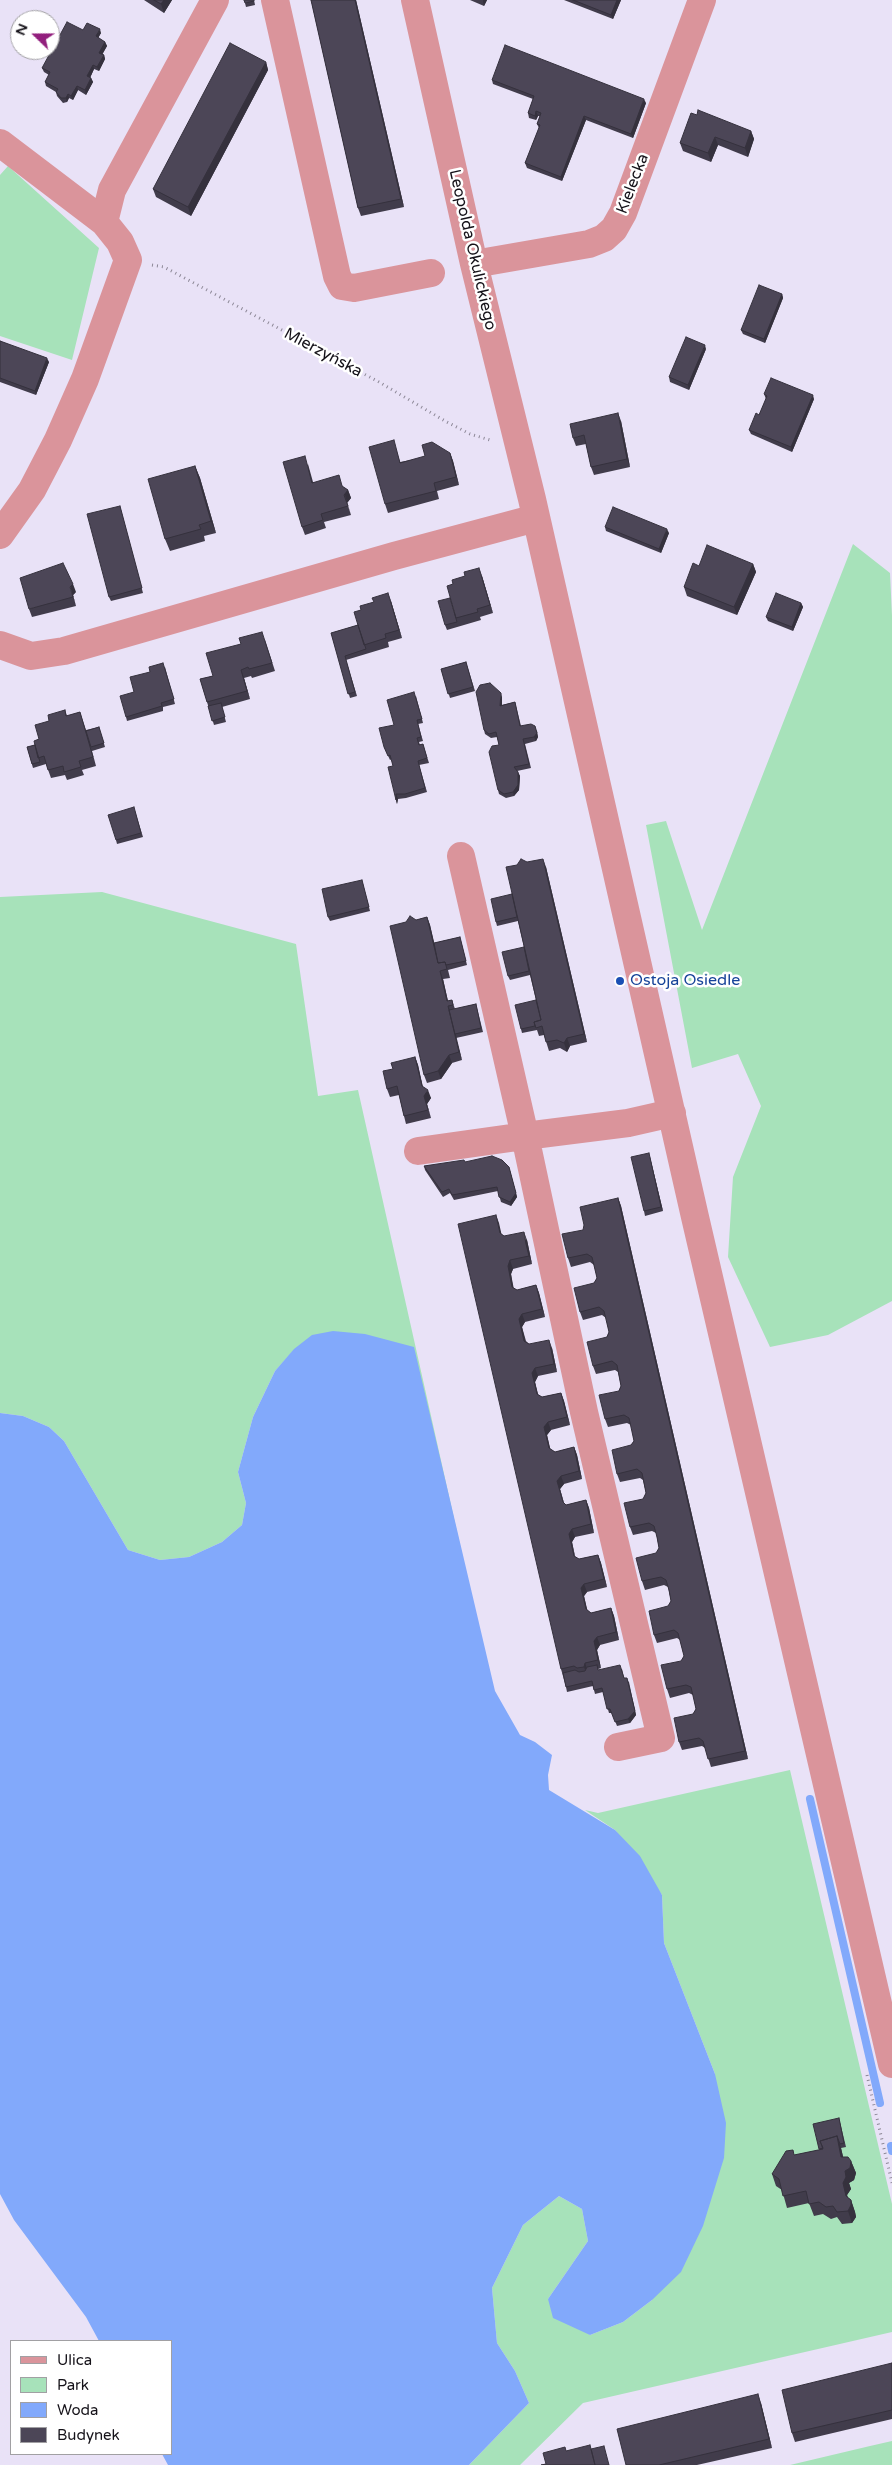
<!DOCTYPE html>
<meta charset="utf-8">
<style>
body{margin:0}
#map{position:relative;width:892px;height:2465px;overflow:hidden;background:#e9e2f7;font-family:"Varela Round",sans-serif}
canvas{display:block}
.legend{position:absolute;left:10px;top:2340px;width:162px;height:115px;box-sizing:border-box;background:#fff;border:1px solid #a1a0a3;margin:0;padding:6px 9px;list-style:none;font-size:15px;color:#151219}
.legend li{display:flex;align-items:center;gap:10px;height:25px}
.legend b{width:25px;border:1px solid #a1a0a3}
.north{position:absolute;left:10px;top:10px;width:50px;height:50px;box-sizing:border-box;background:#fff;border:1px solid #a1a0a3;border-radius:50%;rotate:292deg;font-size:14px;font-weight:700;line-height:20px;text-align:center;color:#151219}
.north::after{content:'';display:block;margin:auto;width:18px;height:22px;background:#921f7d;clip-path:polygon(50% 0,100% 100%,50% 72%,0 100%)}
</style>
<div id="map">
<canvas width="892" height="2465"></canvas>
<ul class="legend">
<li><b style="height:6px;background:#da949b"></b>Ulica</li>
<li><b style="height:14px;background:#a7e2ba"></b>Park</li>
<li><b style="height:14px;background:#82a9fb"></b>Woda</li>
<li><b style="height:14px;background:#4c4657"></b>Budynek</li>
</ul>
<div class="north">N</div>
</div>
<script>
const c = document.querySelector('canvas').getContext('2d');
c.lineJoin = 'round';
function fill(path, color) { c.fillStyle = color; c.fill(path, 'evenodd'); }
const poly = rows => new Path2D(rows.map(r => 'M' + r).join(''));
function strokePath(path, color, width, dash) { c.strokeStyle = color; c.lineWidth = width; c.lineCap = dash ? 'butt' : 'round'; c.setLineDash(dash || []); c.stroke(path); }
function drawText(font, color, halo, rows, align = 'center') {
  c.font = font + ' "Varela Round",sans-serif'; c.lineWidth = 5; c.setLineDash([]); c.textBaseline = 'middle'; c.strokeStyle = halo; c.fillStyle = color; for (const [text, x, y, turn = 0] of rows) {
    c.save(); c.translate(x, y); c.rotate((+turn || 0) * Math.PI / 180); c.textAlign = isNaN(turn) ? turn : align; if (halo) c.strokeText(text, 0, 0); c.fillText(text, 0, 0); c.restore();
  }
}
const green = poly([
 [8,166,99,248,72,360,0,336,0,175],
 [853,544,890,573,892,616,892,1301,828,1335,770,1347,728,1257,733,1177,761,1106,738,1054,692,1068,646,825,666,821,702,930],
 [102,892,296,944,318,1096,358,1090,479,1630,294,1350,275,1371,253,1417,238,1472,246,1503,242,1525,222,1542,189,1557,160,1560,128,1550,64,1441,49,1427,23,1416,0,1413,0,897],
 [790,1770,892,2204,892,2332,583,2403,520,2465,469,2465,529,2403,515,2371,497,2343,492,2288,523,2225,559,2196,582,2209,588,2241,548,2299,590,2335,623,2322,652,2300,715,2074,664,1943,662,1895,615,1830,585,1810,598,1813],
 [892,2441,892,2465,790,2465,870,2446]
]);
const water = poly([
 [333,1331,365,1334,414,1347,495,1691,520,1735,535,1742,552,1755,548,1775,549,1790,615,1830,640,1856,662,1895,664,1943,715,2074,726,2123,724,2158,703,2226,681,2272,652,2300,623,2322,590,2335,553,2318,548,2299,588,2241,582,2209,559,2196,523,2225,492,2288,497,2343,515,2371,529,2403,469,2465,168,2465,162,2454,171,2454,171,2341,99,2341,86,2317,14,2220,0,2194,0,1413,23,1416,49,1427,64,1441,128,1550,160,1560,189,1557,222,1542,242,1525,246,1503,238,1472,253,1417,275,1371,294,1349,312,1335]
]);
const stream = poly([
 [810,1799,880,2103],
 [891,2146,892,2151]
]);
const path = poly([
 [152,265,164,267,379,382,445,421,470,434,490,440],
 [867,2075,892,2183]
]);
const minor = poly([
 [275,0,337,276,342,286,354,288,431,273],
 [415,0,474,264,532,499,695,1217,892,2064],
 [0,143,104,222,120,242,128,260,85,379,58,440,32,490,0,535],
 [104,222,112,190,215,0],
 [474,264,589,244,604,238,614,229,623,213,702,0],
 [0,645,31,656,64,651,394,556,536,518],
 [461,856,525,1136,628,1123,672,1113],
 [418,1151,525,1136,584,1412,661,1738,618,1747]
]);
const wall = poly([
 [144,0,172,0,164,13],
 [254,0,255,5,246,7,245,3],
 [311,0,356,0,404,207,361,216,358,208],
 [470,0,487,0,484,6],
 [564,0,621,0,613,19],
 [83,30,101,33,98,38,105,42,107,46,102,54,104,55,105,59,99,71,94,69,90,78,91,78,93,82,86,95,78,90,73,100,69,98,67,102,63,103,57,96,56,92,46,86,45,82,49,75,44,72,42,68],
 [266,62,268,70,191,216,156,197,153,189],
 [492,80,646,103,633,138,586,120,562,181,527,168,525,163,539,128,537,124,540,116,538,116,536,120,529,118,528,113,533,99,493,84],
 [697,115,751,131,754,139,748,157,718,145,711,162,683,151,680,143],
 [782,294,783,298,765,343,743,334,741,330],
 [0,341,49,362,36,395,0,382],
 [706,349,689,390,670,382,669,377],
 [764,394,814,399,792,452,751,434,749,430,759,415,766,399],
 [621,421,630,467,594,475,591,467,586,444,576,446,573,438],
 [396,449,400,462,450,453,453,461,459,485,437,491,439,499,388,513,385,504],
 [308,464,313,482,343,487,348,490,351,498,347,503,351,515,324,522,326,528,305,535,302,527],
 [195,466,200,478,216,533,204,536,205,541,170,551,165,539],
 [120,506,143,593,111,601,109,597],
 [605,527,669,533,661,553,606,531],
 [753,564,756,572,737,615,687,596,684,587,699,566],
 [482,576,493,613,480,617,481,620,447,630,445,625],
 [76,592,73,595,76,606,32,617,29,609],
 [391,601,402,638,388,642,389,647,346,660,357,696,350,698,331,633,358,625],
 [801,603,803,607,793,631,768,621,766,617],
 [265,640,275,671,252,678,251,676,244,678,250,699,222,707,226,722,214,725,200,679,213,676],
 [466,662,475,691,450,698,441,669],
 [165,667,175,704,163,707,163,711,127,721,126,717],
 [416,696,423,723,418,724,423,741,419,742,420,745,423,744,429,763,419,765,427,792,406,798,398,799,397,804,396,800,393,766,392,759,390,760,384,747,394,725],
 [502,697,502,705,515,702,521,726,537,731,538,737,536,741,525,744,531,768,517,771,520,776,519,790,514,796,506,798,499,794,498,790,499,745,497,737,491,738,485,734,484,730],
 [65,710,67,716,80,712,86,730,99,727,105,747,92,751,96,766,82,770,84,775,67,780,65,775,51,778,46,764,33,768,27,747,35,745,39,739,49,721],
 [135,811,143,837,117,844,116,840],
 [527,862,546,867,587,1042,570,1046,567,1052,560,1048,549,1051,544,1035,539,1036,537,1030,522,1033,521,1029,536,1000,530,975,510,980,508,976,524,947,518,921,497,926,496,922,512,894],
 [362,880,370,911,330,921,328,917],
 [427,917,430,925,434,943,460,937,467,965,448,970,450,978,443,979,448,1001,452,1000,455,1009,476,1004,483,1032,456,1038,462,1060,452,1063,441,1079,427,1083,424,1075,416,920],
 [415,1057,418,1065,423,1087,431,1098,427,1104,431,1118,406,1124,404,1116,399,1095,390,1097,387,1089,393,1069],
 [650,1157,663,1211,645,1216,644,1211],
 [465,1162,509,1167,517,1197,511,1206,501,1202,498,1191,454,1200,450,1193,443,1197,425,1170,424,1166],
 [618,1198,621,1206,748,1759,711,1767,705,1748,702,1746,682,1750,679,1742,693,1714,696,1709,693,1695,689,1693,670,1698,667,1689,684,1656,680,1640,677,1638,657,1643,654,1635,671,1601,668,1587,664,1585,645,1590,642,1581,659,1548,656,1533,652,1531,633,1535,630,1527,646,1493,643,1480,640,1478,620,1482,617,1474,631,1445,634,1441,631,1425,627,1423,608,1427,605,1419,621,1386,618,1372,615,1370,596,1374,593,1366,609,1332,606,1318,602,1315,583,1320,580,1312,594,1283,597,1278,594,1265,590,1262,571,1267,568,1258,583,1230],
 [496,1215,501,1234,504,1236,527,1240,532,1264,513,1269,511,1274,513,1288,517,1290,536,1285,539,1293,545,1317,525,1322,522,1327,526,1341,529,1344,552,1348,557,1372,538,1376,535,1382,538,1395,542,1397,561,1393,564,1401,570,1425,551,1430,547,1435,550,1449,555,1452,574,1447,577,1455,582,1479,564,1484,560,1489,564,1503,566,1505,586,1500,589,1508,594,1533,575,1537,572,1542,575,1557,579,1559,598,1555,601,1563,607,1587,587,1592,584,1596,587,1610,591,1613,611,1608,614,1616,619,1640,600,1645,597,1650,601,1668,598,1669,598,1670,622,1669,624,1678,629,1682,636,1715,630,1723,617,1726,612,1713,609,1713,603,1692,595,1694,593,1686,567,1692,566,1687,561,1669],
 [839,2118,846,2147,841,2148,843,2157,851,2161,856,2173,854,2180,849,2183,851,2189,847,2195,848,2198,851,2200,855,2212,856,2217,852,2223,842,2224,837,2217,831,2219,823,2214,814,2216,809,2203,787,2208,782,2190,776,2186,772,2174,795,2155,819,2150],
 [892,2363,892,2419,795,2442,792,2433],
 [761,2403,772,2448,697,2465,626,2465]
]);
const shadedWall = poly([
 [164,0,172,0,164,13,161,4],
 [355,0,356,0,404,207,401,199],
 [483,0,487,0,484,6,483,2],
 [617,0,621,0,613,19,611,15],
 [100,29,101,33,97,40,96,36],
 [105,42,107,46,101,57,99,53],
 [104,55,105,59,99,71,97,67],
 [266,62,268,70,191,216,188,207],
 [93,65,94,69,89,80,87,76],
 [91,78,93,82,86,95,85,90],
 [77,86,78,90,73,100,71,96],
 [68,94,69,98,67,102,66,98],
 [644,99,646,103,633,138,631,134],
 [536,111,538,116,536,120,535,116],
 [584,116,586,120,562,181,561,177],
 [751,131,754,139,748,157,745,148],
 [715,137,718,145,711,162,708,153],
 [782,294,783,298,765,343,764,339],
 [705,345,706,349,689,390,688,385],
 [47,358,49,362,36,395,35,391],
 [813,395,814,399,792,452,791,447],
 [618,413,621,421,630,467,627,459],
 [450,453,453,461,459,485,456,477],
 [195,466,200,478,216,533,211,521],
 [339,475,345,494,348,490,351,498,347,503,351,515],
 [667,529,669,533,661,553,659,549],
 [753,564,756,572,737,615,734,607],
 [479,568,482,576,493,613,490,605],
 [73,584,76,592,73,595,76,606,70,587],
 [388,593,391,601,402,638,399,630],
 [801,603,803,607,793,631,792,627],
 [241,670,244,678,250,699,247,691],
 [501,693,502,697,502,710,500,706],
 [535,726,538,737,536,741,534,737],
 [518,772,520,776,519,790,514,796,513,792],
 [396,794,398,799,397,804,396,800],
 [543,859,546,867,587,1042,584,1034],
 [427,917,430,925,440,967,439,967],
 [440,971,443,979,449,1006,447,1001],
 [448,1006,451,1014,462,1060,459,1052],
 [567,1038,570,1046,567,1052,564,1043],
 [449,1055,452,1063,441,1079,438,1071],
 [415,1057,418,1065,424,1094,422,1086],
 [428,1090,431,1098,427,1104,431,1118,424,1096],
 [649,1153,650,1157,663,1211,661,1207],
 [509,1167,517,1197,511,1206,510,1202],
 [618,1198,621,1206,748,1759,745,1751],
 [496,1215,499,1223,503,1241,500,1233],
 [524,1232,527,1240,532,1264,529,1256],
 [510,1260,513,1269,511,1274,515,1295,512,1287,508,1266],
 [536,1285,539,1293,545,1317,542,1309],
 [522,1314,525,1322,522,1327,527,1349,524,1341,519,1319],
 [549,1340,552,1348,557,1372,554,1364],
 [535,1368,538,1376,535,1382,540,1402,537,1394,532,1373],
 [561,1393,564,1401,570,1425,567,1417],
 [548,1422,551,1430,547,1435,552,1456,549,1448,544,1427],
 [574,1447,577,1455,582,1479,579,1471],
 [561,1476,564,1484,560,1489,566,1510,557,1481],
 [586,1500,589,1508,594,1533,591,1524],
 [572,1529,575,1537,572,1542,577,1565,569,1534],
 [598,1555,601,1563,607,1587,604,1579],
 [584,1584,587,1592,584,1596,589,1617,586,1609,581,1588],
 [611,1608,614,1616,619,1640,616,1632],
 [597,1637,600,1645,597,1650,601,1668,598,1660,594,1641],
 [585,1663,588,1671,587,1675,584,1667],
 [627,1678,636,1715,630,1723,628,1719],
 [837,2136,841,2148,846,2169,841,2157],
 [851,2161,856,2173,854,2180,849,2183,851,2189,847,2195,850,2207,851,2200,855,2212,856,2217,852,2223,848,2211,843,2183,845,2171],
 [758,2394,761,2403,772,2448,769,2439]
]);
const building = poly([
 [154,0,164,0,161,4,154,0],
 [244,0,254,0,254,1,245,3,244,0],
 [311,0,355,0,401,199,358,208,311,0],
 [573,0,617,0,611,15,573,0],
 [67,22,83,30,87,23,100,29,96,36,105,42,99,53,104,55,97,67,93,65,87,76,91,78,85,90,77,86,71,96,68,94,66,98,61,98,56,92,58,89,45,82,50,72,42,68,67,22],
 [230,43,266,62,188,207,153,189,230,43],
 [505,45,644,99,631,134,584,116,561,177,525,163,540,125,537,124,541,113,536,111,535,116,528,113,534,96,492,80,505,45],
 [698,110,751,131,745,148,715,137,708,153,680,143,691,113,697,115,698,110],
 [759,285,782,294,764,339,741,330,759,285],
 [686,337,705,345,688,385,669,377,686,337],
 [0,341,47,358,35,391,0,378,0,341],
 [771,378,813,395,791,447,749,430,756,413,759,415,767,396,764,394,771,378],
 [618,413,627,459,591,467,584,435,573,438,570,424,618,413],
 [394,440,400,463,425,456,422,445,432,442,450,453,456,477,434,483,436,491,385,504,369,447,394,440],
 [305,456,312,483,339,475,342,486,348,490,344,495,348,506,321,514,323,520,302,527,283,462,305,456],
 [195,466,211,521,199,525,201,529,165,539,148,479,195,466],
 [120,506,142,588,109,597,87,514,120,506],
 [613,507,667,529,659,549,605,527,613,507],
 [707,545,753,564,734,607,684,587,693,563,699,566,707,545],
 [63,563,73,584,70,587,73,597,29,609,20,578,63,563],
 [479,568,490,605,477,609,478,612,456,618,447,586,453,584,452,580,465,576,464,572,479,568],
 [388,593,399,630,385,634,386,638,364,645,354,612,361,610,360,606,374,602,372,598,388,593],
 [776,593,801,603,792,627,766,617,776,593],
 [450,598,457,622,445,625,438,601,450,598],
 [358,625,366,649,345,656,355,692,348,694,331,633,358,625],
 [262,632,272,663,249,669,248,667,241,670,247,691,207,702,200,679,213,676,206,653,241,644,239,638,262,632],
 [466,662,473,687,448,694,441,669,466,662],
 [163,663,174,699,161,703,162,706,126,717,120,696,134,692,130,677,150,672,149,667,163,663],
 [490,683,501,693,500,706,515,702,520,726,531,724,535,726,537,733,534,737,523,739,529,764,514,767,518,772,518,785,513,792,504,794,498,790,489,752,492,746,499,745,496,732,489,734,484,730,476,692,480,685,490,683],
 [414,692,422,719,417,720,421,737,417,738,419,745,423,744,427,758,418,761,425,788,405,794,396,794,396,800,388,767,393,766,390,755,388,756,384,747,379,728,394,725,387,700,414,692],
 [221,703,225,717,212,721,208,706,221,703],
 [65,710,66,716,80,712,93,757,79,761,81,767,64,772,63,766,48,770,44,756,38,758,34,741,39,739,35,725,49,721,48,715,65,710],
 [99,727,104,743,91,747,86,731,99,727],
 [35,745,40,762,32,764,27,747,35,745],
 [134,807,141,833,116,840,108,815,134,807],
 [521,859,527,862,543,859,584,1034,567,1038,564,1043,557,1040,546,1042,542,1026,536,1028,534,1022,541,1020,506,867,517,865,521,859],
 [362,880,369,907,328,917,322,889,362,880],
 [512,894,517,917,496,922,491,899,512,894],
 [410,916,416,920,427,917,438,963,445,962,447,969,440,971,447,1001,452,1000,453,1005,448,1006,459,1052,449,1055,438,1071,424,1075,390,926,406,922,410,916],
 [460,937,466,961,446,965,445,962,438,963,434,943,460,937],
 [524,947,529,971,508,976,502,952,524,947],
 [536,1000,541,1020,534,1022,535,1026,521,1029,515,1005,536,1000],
 [476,1004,481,1028,455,1034,449,1010,476,1004],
 [415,1057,422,1086,428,1090,424,1096,428,1110,404,1116,397,1086,387,1089,383,1071,393,1069,391,1063,415,1057],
 [649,1153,661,1207,644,1211,631,1157,649,1153],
 [492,1156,502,1160,509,1167,516,1193,510,1202,499,1197,497,1187,452,1195,449,1189,442,1192,424,1166,464,1160,465,1162,492,1156],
 [618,1198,745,1751,708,1759,703,1741,699,1738,679,1742,674,1718,693,1714,696,1709,691,1687,686,1685,667,1689,661,1665,681,1661,684,1656,678,1633,674,1630,654,1635,649,1611,668,1606,671,1601,669,1590,666,1580,661,1577,642,1581,636,1558,656,1553,659,1548,657,1537,654,1526,649,1523,630,1527,624,1503,643,1499,646,1493,642,1473,637,1469,617,1474,612,1450,631,1445,634,1441,629,1418,624,1415,605,1419,599,1395,619,1391,621,1386,617,1365,612,1361,593,1366,587,1342,607,1337,609,1332,604,1311,599,1307,580,1312,574,1288,594,1283,597,1278,592,1257,587,1254,568,1258,562,1234,583,1230,584,1225,580,1207,618,1198],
 [496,1215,500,1233,504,1236,524,1232,526,1244,529,1256,510,1260,508,1266,512,1287,517,1290,536,1285,542,1309,522,1314,519,1319,524,1341,529,1344,549,1340,554,1364,535,1368,532,1373,537,1394,542,1397,561,1393,567,1417,548,1422,544,1427,549,1448,555,1452,574,1447,579,1471,561,1476,557,1481,563,1502,566,1505,586,1500,591,1524,572,1529,569,1534,574,1556,579,1559,598,1555,604,1579,584,1584,581,1588,586,1609,591,1613,611,1608,616,1632,597,1637,594,1641,598,1660,585,1663,584,1667,577,1668,574,1666,561,1669,458,1224,496,1215],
 [597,1665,598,1670,620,1665,624,1678,627,1678,635,1711,628,1719,615,1722,610,1709,607,1709,602,1688,594,1690,592,1681,566,1687,563,1673,575,1670,579,1672,585,1671,587,1667,597,1665],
 [839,2118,844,2143,840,2144,837,2136,820,2141,823,2148,819,2149,813,2124,839,2118],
 [837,2136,841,2157,848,2157,851,2161,850,2168,845,2171,846,2177,843,2183,846,2196,851,2200,851,2205,848,2211,837,2212,833,2206,826,2207,819,2202,809,2204,806,2191,783,2196,779,2179,772,2174,786,2151,793,2150,794,2155,823,2149,820,2141,837,2136],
 [892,2363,892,2410,792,2433,782,2390,892,2363],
 [758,2394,769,2439,659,2465,626,2465,617,2429,758,2394],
 [590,2445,595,2465,541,2465,546,2464,543,2453,565,2447,566,2451,590,2445],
 [604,2446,609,2465,595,2465,591,2449,604,2446]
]);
const markers = [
 [620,981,5,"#1a4fb4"]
];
const streetNames = [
 ["Kielecka",633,184,-69],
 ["Leopolda Okulickiego",472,250,77],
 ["Mierzyńska",323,353,28]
];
const transitNames = [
 ["Ostoja Osiedle",630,981]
];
fill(green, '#a7e2ba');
fill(water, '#82a9fb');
strokePath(stream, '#82a9fb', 8);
strokePath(path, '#8d8897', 3, [1, 4]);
strokePath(minor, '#da949b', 28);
fill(wall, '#413c4b');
fill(shadedWall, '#35313d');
fill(building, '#4c4657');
strokePath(building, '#35313d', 1);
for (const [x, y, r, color] of markers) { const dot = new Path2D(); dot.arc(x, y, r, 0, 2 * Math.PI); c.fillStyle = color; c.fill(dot); strokePath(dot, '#fff', 2); }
drawText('16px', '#151219', '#fff', streetNames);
drawText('16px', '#164399', '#fff', transitNames, 'left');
</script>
